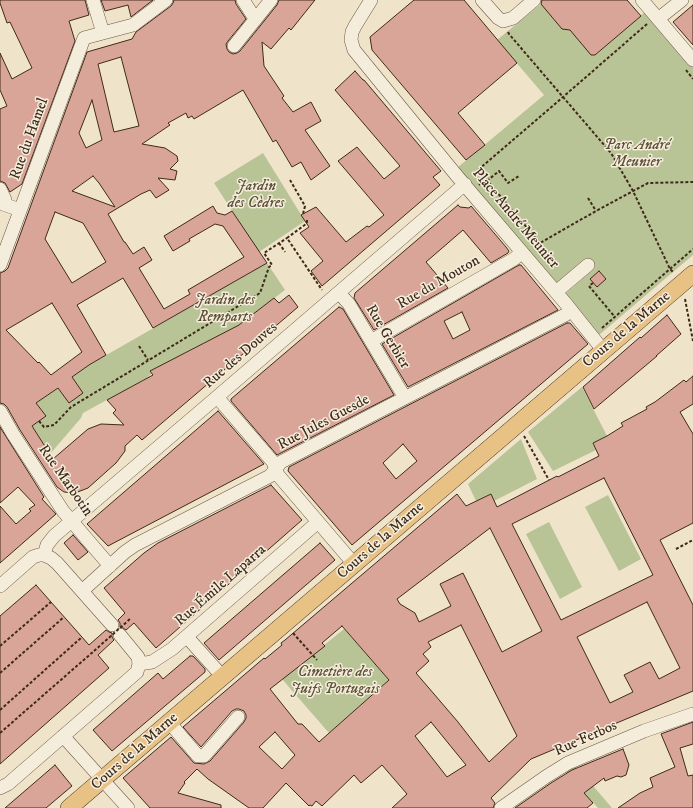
<!DOCTYPE html>
<meta charset="utf-8">
<style>
body{margin:0}
canvas{display:block;background:#efe3c9}
</style>
<canvas width="693" height="808"></canvas>
<script>
const c = document.querySelector('canvas').getContext('2d');
c.lineJoin = 'round';
function fill(path, color) { c.fillStyle = color; c.fill(path, 'evenodd'); }
const poly = rows => new Path2D(rows.map(r => 'M' + r).join(''));
function strokePath(path, color, width, dash) { c.strokeStyle = color; c.lineWidth = width; c.lineCap = dash ? 'butt' : 'round'; c.setLineDash(dash || []); c.stroke(path); }
function drawText(font, color, halo, rows, align = 'center') {
  c.font = font + ' "IM FELL DW Pica",serif'; c.lineWidth = 3; c.setLineDash([]); c.textBaseline = 'middle'; c.strokeStyle = halo; c.fillStyle = color; for (const [text, x, y, turn = 0] of rows) {
    c.save(); c.translate(x, y); c.rotate((+turn || 0) * Math.PI / 180); c.textAlign = isNaN(turn) ? turn : align; if (halo) c.strokeText(text, 0, 0); c.fillText(text, 0, 0); c.restore();
  }
}
const green = poly([
 [543,2,595,55,646,11,693,67,693,255,599,335,565,294,595,268,586,258,556,284,457,168,544,95,497,40],
 [263,153,305,221,259,252,214,183],
 [267,263,285,290,239,325,157,368,147,378,83,413,81,418,50,454,32,426,46,416,36,403,58,388,69,403,83,393,72,377,89,365],
 [582,387,607,436,593,443,596,450,553,471,528,432],
 [521,439,537,479,494,501,491,494,476,501,468,484],
 [608,495,641,559,619,571,585,507],
 [549,522,582,587,560,599,526,534],
 [344,629,389,680,329,733,282,679],
 [576,767,589,781,612,808,598,808,565,772]
]);
const building = poly([
 [0,0,85,0,89,15,69,21,75,41,22,184,10,192,5,183,0,181,0,109,7,106,0,90,0,53,12,79,32,68,10,22,7,23,0,3,0,0],
 [101,0,153,0,131,17,128,5,105,11,101,0],
 [174,0,235,0,236,4,246,19,228,41,226,44,227,49,229,52,233,54,237,53,240,51,277,5,279,0,315,0,291,30,289,28,271,49,262,42,264,66,284,96,282,98,293,112,311,102,321,121,305,130,330,166,311,180,301,162,292,167,276,140,273,142,243,90,194,119,192,116,188,118,186,113,168,123,170,125,142,144,165,148,177,156,178,161,170,169,177,171,175,180,158,178,169,190,156,198,150,190,141,194,108,214,124,242,125,242,133,254,144,247,152,260,139,268,164,309,190,294,188,290,244,257,223,226,215,224,189,239,190,241,173,251,164,236,213,206,217,213,225,215,232,211,267,263,153,328,123,278,77,305,106,355,89,365,72,377,83,393,69,403,58,388,36,403,46,416,32,426,53,459,88,429,101,424,124,425,113,413,116,410,107,400,153,375,150,371,239,325,274,298,279,303,289,295,298,307,142,440,137,435,125,446,125,451,116,463,88,488,75,493,64,492,57,487,20,430,7,407,4,404,0,403,0,273,5,271,8,268,87,52,132,39,136,32,171,6,173,3,174,0],
 [121,57,139,126,114,132,98,64,121,57],
 [92,100,102,140,86,148,79,133,92,100],
 [93,176,99,183,115,207,72,191,93,176],
 [55,212,83,223,106,262,72,283,45,239,55,212],
 [52,303,82,352,51,375,39,362,38,363,6,330,52,303],
 [414,0,464,0,517,63,458,113,485,145,466,160,372,50,370,37,414,0],
 [542,0,627,0,641,16,595,55,591,55,570,30,562,29,541,4,542,0],
 [693,5,693,45,673,22,693,5],
 [355,71,363,80,364,80,441,171,433,177,440,185,322,286,311,271,323,261,300,233,309,227,301,215,316,207,346,242,367,226,369,227,384,215,338,161,357,147,384,179,400,166,335,90,355,71],
 [458,205,460,207,469,208,471,206,506,247,509,251,508,253,491,263,463,230,426,262,448,288,374,330,354,298,355,293,458,205],
 [519,265,521,265,558,310,408,387,382,344,519,265],
 [462,312,470,330,453,339,444,321,462,312],
 [599,271,606,279,597,287,590,279,599,271],
 [339,307,343,309,394,395,277,455,231,401,231,399,339,307],
 [667,315,681,334,656,356,657,356,594,409,583,387,640,337,641,338,667,315],
 [567,323,570,323,588,344,352,545,288,471,289,467,567,323],
 [403,444,417,461,396,479,383,463,403,444],
 [693,376,693,404,680,412,693,434,693,523,660,540,693,605,693,691,650,709,531,759,491,798,495,803,493,808,392,808,407,794,382,765,361,783,354,775,322,806,316,801,312,806,310,805,309,806,286,783,263,808,249,808,208,779,197,769,184,782,185,783,178,793,221,805,221,808,150,808,123,778,171,737,194,763,204,764,210,761,244,722,246,718,246,715,244,711,239,709,236,709,232,711,201,747,183,727,264,658,265,659,282,645,281,643,285,640,457,494,466,506,491,494,497,507,557,476,558,477,599,456,593,443,607,436,623,426,621,423,647,409,646,407,655,402,684,380,686,382,693,376],
 [604,478,653,575,561,620,512,524,604,478],
 [490,528,542,631,502,652,463,573,440,584,451,606,419,622,415,613,400,604,397,599,490,528],
 [647,602,680,668,659,679,650,662,624,675,633,692,610,703,577,637,647,602],
 [461,625,517,736,489,762,458,722,416,673,429,661,423,654,431,647,428,642,461,625],
 [342,626,389,680,319,742,302,724,298,724,270,689,325,646,322,643,342,626],
 [431,722,466,765,447,777,415,736,431,722],
 [275,732,295,755,282,769,259,747,275,732],
 [218,411,264,464,108,546,87,524,218,411],
 [0,427,44,497,42,499,56,514,0,563,0,506,16,524,31,511,29,509,35,505,18,487,0,503,0,427],
 [271,485,302,520,156,648,134,623,126,630,123,628,120,627,120,623,118,620,125,613,104,588,144,553,158,543,271,485],
 [73,535,88,552,78,560,64,543,73,535],
 [320,543,335,560,219,660,204,643,320,543],
 [36,585,89,645,106,630,109,632,112,633,112,637,114,640,98,655,109,668,0,764,0,616,36,585],
 [190,656,193,656,205,669,205,672,112,751,93,730,158,673,163,679,190,656],
 [693,722,693,744,680,748,688,776,693,775,693,808,618,808,640,793,653,787,650,778,675,767,661,734,693,722],
 [623,749,629,765,626,775,621,777,617,776,605,781,604,778,584,793,593,803,587,808,515,808,551,783,572,770,623,749],
 [55,765,72,786,46,808,5,808,55,765]
]);
const path = poly([
 [647,24,563,97,478,170,540,243,596,211,648,183,693,182],
 [508,32,509,34,611,153,633,191,670,269,673,272],
 [686,70,693,79],
 [290,180,305,206,303,214],
 [487,181,499,171,508,183,519,176],
 [479,185,486,179],
 [588,198,596,211],
 [307,220,307,222,306,224,287,238,322,290],
 [279,243,285,252],
 [593,283,589,286,614,316],
 [685,299,693,341],
 [602,328,693,249],
 [139,346,148,360],
 [39,421,44,427,54,425,71,407,260,293,269,267,272,265,264,253,287,238],
 [524,436,549,480],
 [676,549,693,540],
 [293,633,317,660],
 [0,646,51,602],
 [0,673,64,617],
 [0,710,82,637],
 [0,733,94,651]
]);
const minor = poly([
 [93,0,103,33],
 [243,0,252,14,256,18],
 [371,0,355,26,352,32,351,40,354,50,457,176,567,305,603,350],
 [482,0,498,18,503,21,513,18,534,0],
 [642,0,693,60],
 [658,19,682,0],
 [234,46,271,0],
 [0,189,5,200,3,204],
 [3,204,20,210],
 [0,265,84,38,133,25,166,0],
 [556,292,588,265],
 [339,293,349,304,405,398],
 [371,341,514,259,522,252],
 [217,397,273,462,278,475,354,564],
 [0,411,13,434,63,511,110,566],
 [44,555,47,545,54,536,217,397,465,184],
 [0,586,33,557,39,555,44,555,51,558,57,563,112,625],
 [82,591,125,552,135,545,270,476,281,462,565,315,571,310],
 [187,637,222,676],
 [139,664,152,662,172,649,318,522],
 [169,722,198,756,204,756,238,717],
 [63,736,128,808],
 [0,788,8,784,137,672,139,664,138,657,120,635],
 [501,808,547,776,568,763,644,731,693,714]
]);
const major = poly([
 [69,808,693,274]
]);
const pathBridge = poly([
 [94,651,130,619]
]);
const streetNames = [
 ["Rue du Hamel",30,139,-70],
 ["Place André Meunier",515,219,50],
 ["Rue du Mouton",439,283,-30],
 ["Cours de la Marne",627,330,-40],
 ["Rue Gerbier",387,337,59],
 ["Rue des Douves",241,356,-41],
 ["Rue Jules Guesde",324,423,-28],
 ["Rue Marbotin",65,481,55],
 ["Cours de la Marne",381,541,-41],
 ["Rue Émile Laparra",221,586,-41],
 ["Rue Ferbos",586,739,-24],
 ["Cours de la Marne",135,752,-41]
];
const parkNames = [
 ["Parc André",637,146],
 ["Meunier",637,163],
 ["Jardin",256,187],
 ["des Cèdres",256,204],
 ["Jardin des",225,301],
 ["Remparts",225,318],
 ["Cimetière des",335,673],
 ["Juifs Portugais",335,690]
];
fill(green, '#b9c496');
fill(building, '#daa599');
strokePath(building, '#3f2a19', 1);
strokePath(minor, '#6b5845', 14);
strokePath(major, '#3f2a19', 18);
strokePath(path, '#3f2a19', 2, [3, 2]);
strokePath(minor, '#f5eddc', 13);
strokePath(major, '#e8c284', 17);
strokePath(pathBridge, '#3f2a19', 2, [3, 2]);
drawText('15px', '#3f2a19', '#f5eddc', streetNames);
drawText('italic 15px', '#5e5038', '#f5eddc', parkNames);
</script>
